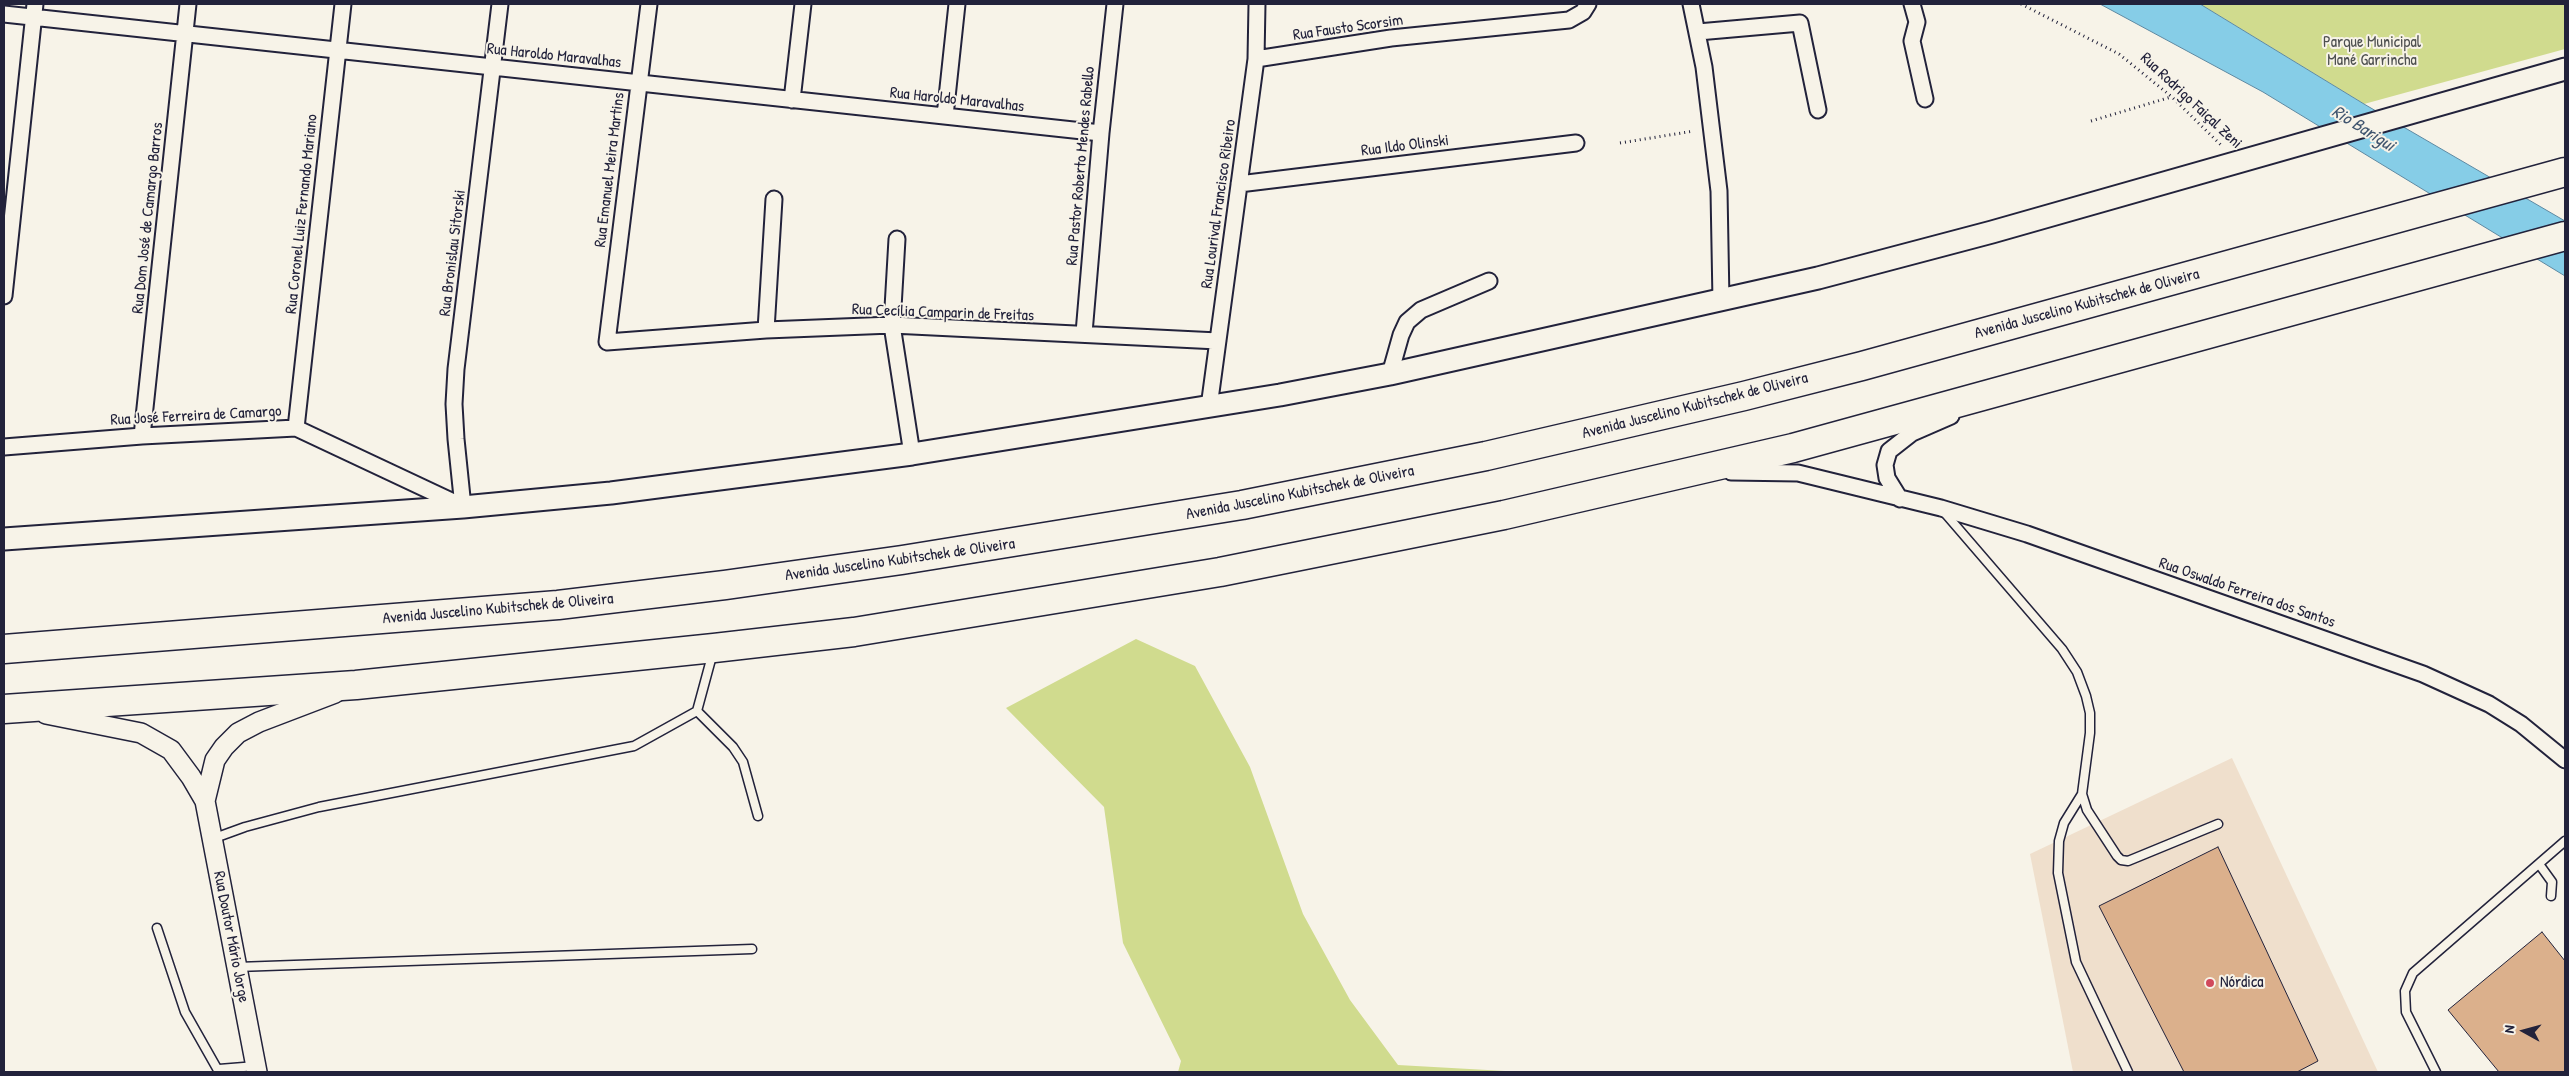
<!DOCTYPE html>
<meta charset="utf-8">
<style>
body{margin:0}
#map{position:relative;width:2569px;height:1076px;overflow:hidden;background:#f7f3e8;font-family:"Patrick Hand",sans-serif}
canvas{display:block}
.frame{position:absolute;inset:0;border:5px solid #22223b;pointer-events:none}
.north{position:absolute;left:2499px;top:1006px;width:50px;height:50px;-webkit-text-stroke:4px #f7f3e8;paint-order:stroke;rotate:277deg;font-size:14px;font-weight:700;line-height:20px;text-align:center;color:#22223b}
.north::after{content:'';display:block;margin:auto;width:18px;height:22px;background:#22223b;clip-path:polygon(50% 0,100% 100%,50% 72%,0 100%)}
</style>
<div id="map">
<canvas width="2569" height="1076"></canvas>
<div class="frame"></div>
<div class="north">N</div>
</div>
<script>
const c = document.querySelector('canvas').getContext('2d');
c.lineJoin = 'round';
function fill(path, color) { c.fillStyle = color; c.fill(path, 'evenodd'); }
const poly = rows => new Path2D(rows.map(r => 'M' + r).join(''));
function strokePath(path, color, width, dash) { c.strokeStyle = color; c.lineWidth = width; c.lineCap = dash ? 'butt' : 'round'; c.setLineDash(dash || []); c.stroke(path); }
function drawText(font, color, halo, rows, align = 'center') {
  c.font = font + ' "Patrick Hand",sans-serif'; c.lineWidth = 4; c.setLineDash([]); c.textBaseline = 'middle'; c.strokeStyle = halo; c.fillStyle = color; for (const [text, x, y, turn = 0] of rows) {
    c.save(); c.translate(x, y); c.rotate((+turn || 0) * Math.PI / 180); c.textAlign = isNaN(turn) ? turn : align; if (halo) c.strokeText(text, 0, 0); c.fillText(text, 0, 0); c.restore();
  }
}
const built = poly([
 [2232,758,2378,1072,2073,1072,2030,854]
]);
const green = poly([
 [2200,4,2565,4,2565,49,2364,104],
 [1136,639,1195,666,1250,767,1303,914,1350,1000,1398,1065,1523,1072,1178,1072,1181,1061,1123,943,1104,807,1006,708]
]);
const water = poly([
 [2100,4,2200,4,2364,104,2565,221,2565,276,2263,92,2100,4]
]);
const building = poly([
 [2218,847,2318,1061,2297,1072,2184,1072,2099,906,2218,847],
 [2542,932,2565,961,2565,1072,2499,1072,2448,1010,2542,932]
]);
const path = poly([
 [2021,4,2119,54,2172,97,2223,147],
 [2091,121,2171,97],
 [1620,143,1694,131]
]);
const service = poly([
 [1944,512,2062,649,2077,672,2086,696,2090,713,2090,733,2082,794,2087,810,2117,856,2121,860,2128,861,2218,824],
 [697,711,733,747,743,762,758,816],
 [2082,794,2064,823,2059,841,2058,873,2076,962,2128,1072],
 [212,839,245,827,319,807,634,746,697,711,713,652],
 [2539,864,2552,882,2551,896],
 [157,928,185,1012,219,1072],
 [237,967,752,949],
 [219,1069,256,1066],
 [2436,1072,2406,1012,2405,991,2413,973,2565,841]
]);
const minor = poly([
 [649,4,607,342,766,330,892,325,1218,341],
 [1691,4,1704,67,1719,191,1721,301],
 [1912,4,1917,22,1912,41,1925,99],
 [4,14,1101,133],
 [1698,32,1800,23,1818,110],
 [1256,59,1391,38,1569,20,1583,12,1588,4],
 [792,100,803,4],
 [945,116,957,4],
 [1239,184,1576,143],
 [897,239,892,325,912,454],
 [4,296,35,4],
 [766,330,774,199],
 [1084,333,1101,133,1115,4],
 [1390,374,1401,335,1407,322,1421,310,1489,281],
 [1209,407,1256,59,1257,4],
 [296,428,343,4],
 [142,436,188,4],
 [4,447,142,436,296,428,462,506],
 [1731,472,1798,473,1941,508,2027,534,2423,674,2489,704,2521,724,2565,760],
 [1900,499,1887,478,1885,465,1889,451,1912,433,1951,416],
 [463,507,456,439,454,404,456,369,500,4]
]);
const tertiary = poly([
 [46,714,141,733,171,750,191,777,205,801,257,1072],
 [205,801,215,760,224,747,238,733,259,722,335,693]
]);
const secondary = poly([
 [4,539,463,507,611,493,912,454,1280,395,1390,374,1818,278,1992,232,2565,69]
]);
const motorway = poly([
 [4,649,558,605,725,585,902,560,1242,505,1486,456,1744,396,1862,366,2565,172],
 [4,709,356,685,714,648,854,632,1220,572,1504,515,1793,448,2565,236]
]);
const markers = [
 [2210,983,5,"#d1495b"]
];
const streetNames = [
 ["Rua Fausto Scorsim",1348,28,-8],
 ["Rua Haroldo Maravalhas",554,56,6],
 ["Rua Haroldo Maravalhas",957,100,6],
 ["Rua Rodrigo Faiçal Zeni",2191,101,43],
 ["Rua Ildo Olinski",1405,146,-7],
 ["Rua Pastor Roberto Mendes Rabello",1081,166,-85],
 ["Rua Emanuel Meira Martins",610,170,-83],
 ["Rua Lourival Francisco Ribeiro",1219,204,-82],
 ["Rua Coronel Luiz Fernando Mariano",302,214,-84],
 ["Rua Dom José de Camargo Barros",148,218,-84],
 ["Rua Bronislau Sitorski",453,253,-83],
 ["Avenida Juscelino Kubitschek de Oliveira",2087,304,-15],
 ["Rua Cecília Camparin de Freitas",943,313,2],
 ["Avenida Juscelino Kubitschek de Oliveira",1695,406,-14],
 ["Rua José Ferreira de Camargo",196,416,-3],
 ["Avenida Juscelino Kubitschek de Oliveira",1300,493,-11],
 ["Avenida Juscelino Kubitschek de Oliveira",900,560,-8],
 ["Rua Oswaldo Ferreira dos Santos",2247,593,19],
 ["Avenida Juscelino Kubitschek de Oliveira",498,609,-5],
 ["Rua Doutor Mário Jorge",231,937,79]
];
const parkNames = [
 ["Parque Municipal",2372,43],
 ["Mané Garrincha",2372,61]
];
const poiNames = [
 ["Nórdica",2220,983]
];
const waterNames = [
 ["Rio Barigui",2363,129,32]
];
fill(built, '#efdfcc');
fill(green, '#d0db8e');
fill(water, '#86cde7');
strokePath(water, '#5e89a2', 1);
fill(building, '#dbb08c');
strokePath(building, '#22223b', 1);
strokePath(service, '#22223b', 11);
strokePath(minor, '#22223b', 19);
strokePath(tertiary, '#22223b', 22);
strokePath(secondary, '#22223b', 25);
strokePath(motorway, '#22223b', 31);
strokePath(path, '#22223b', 3, [1, 4]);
strokePath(service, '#f7f3e8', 8);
strokePath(minor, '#f7f3e8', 15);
strokePath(tertiary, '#f7f3e8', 19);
strokePath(secondary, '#f7f3e8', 21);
strokePath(motorway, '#f7f3e8', 28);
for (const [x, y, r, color] of markers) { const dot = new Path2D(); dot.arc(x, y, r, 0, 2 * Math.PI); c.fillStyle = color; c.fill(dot); strokePath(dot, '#f7f3e8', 2); }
drawText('16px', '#22223b', '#f7f3e8', streetNames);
drawText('16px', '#4e5050', '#f7f3e8', parkNames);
drawText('16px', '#22223b', '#f7f3e8', poiNames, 'left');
drawText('italic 18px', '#40556f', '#f7f3e8', waterNames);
</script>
